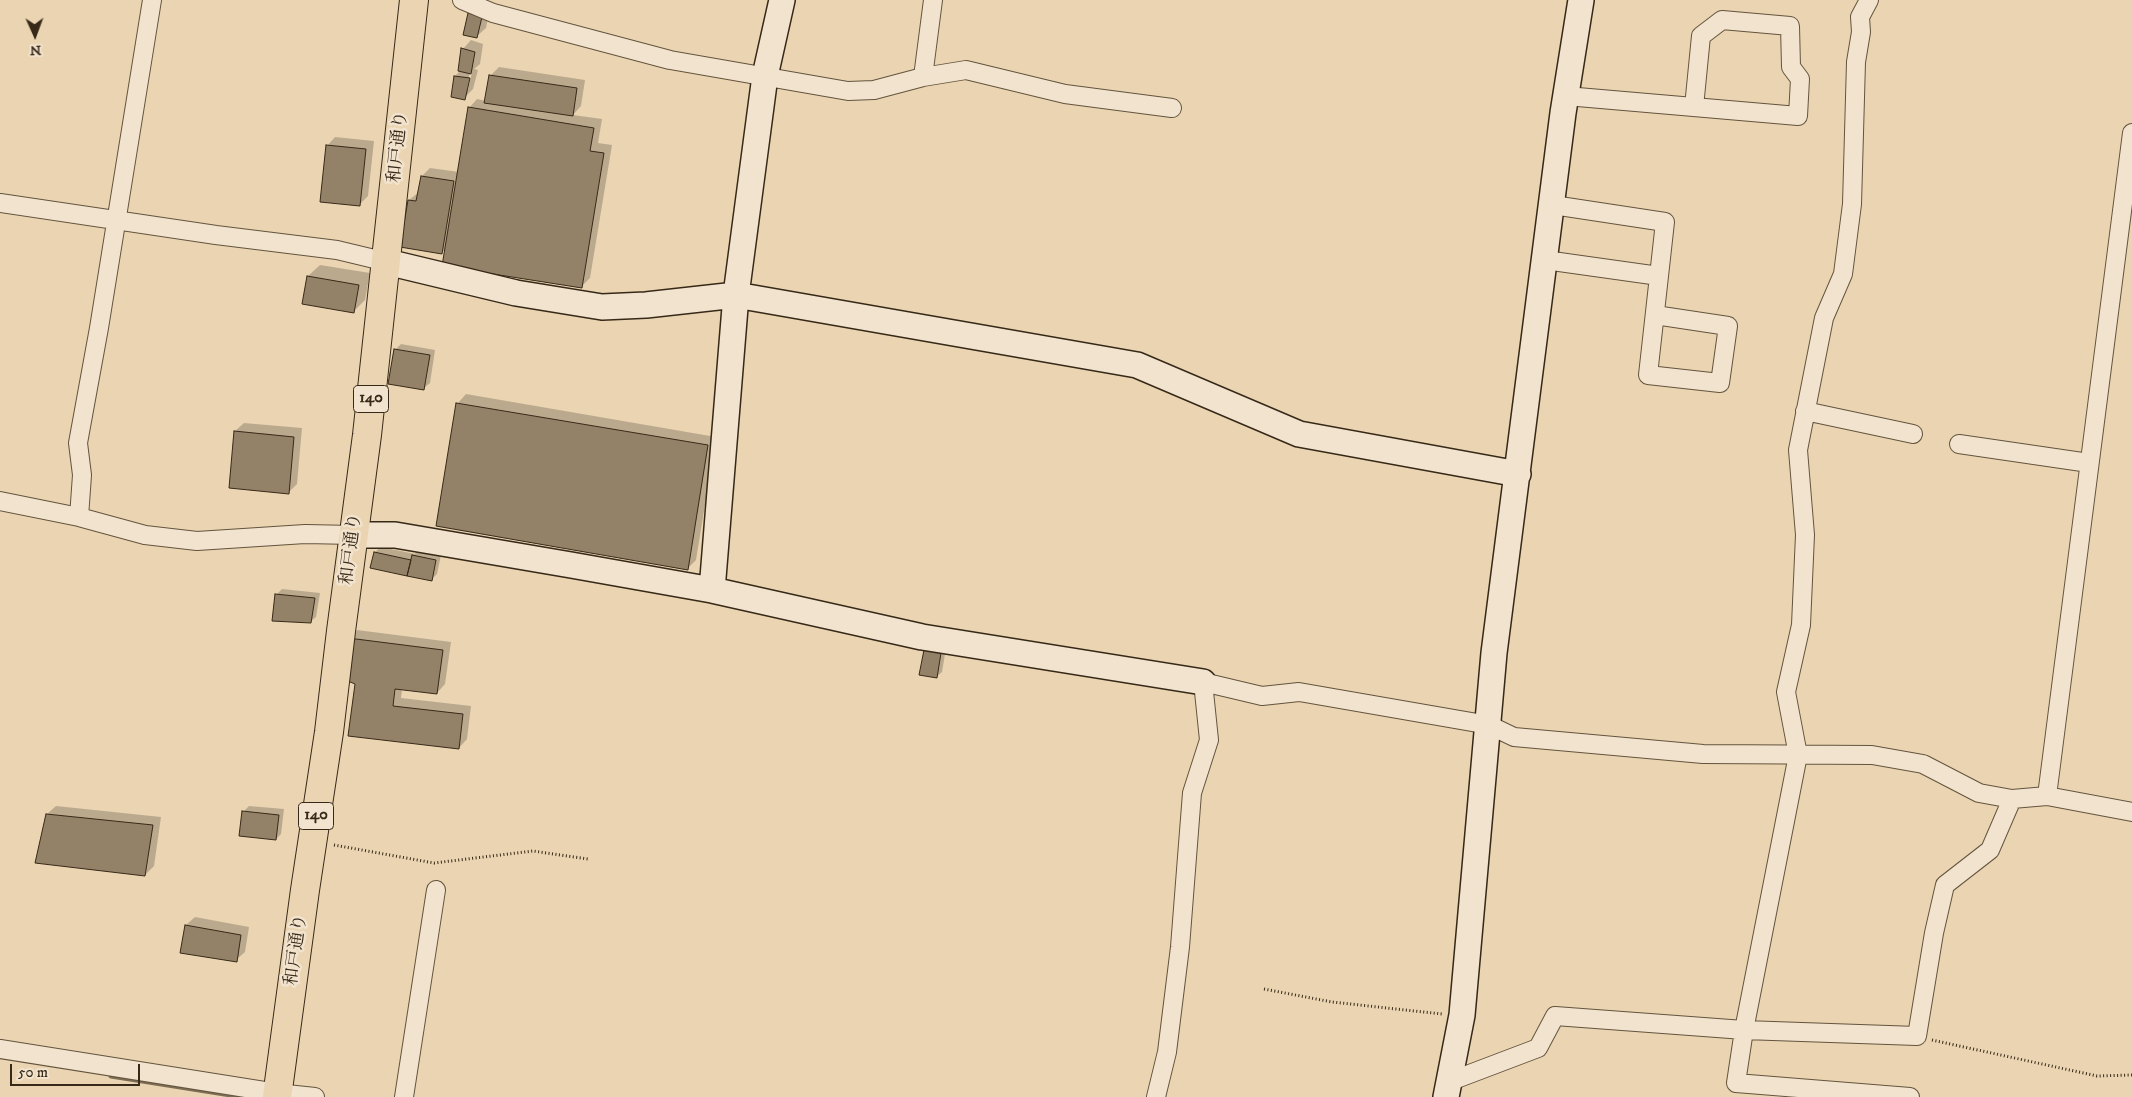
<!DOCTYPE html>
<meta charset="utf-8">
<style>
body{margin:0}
#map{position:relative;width:2132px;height:1097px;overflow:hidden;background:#ead4b2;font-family:"IM FELL DW Pica",serif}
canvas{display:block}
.north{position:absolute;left:10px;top:10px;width:50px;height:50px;-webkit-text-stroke:4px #f1e3cd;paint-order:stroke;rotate:178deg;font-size:14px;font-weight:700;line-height:20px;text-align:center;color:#372918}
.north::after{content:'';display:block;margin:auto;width:18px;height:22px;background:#372918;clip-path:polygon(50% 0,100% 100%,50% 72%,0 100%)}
.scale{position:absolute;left:10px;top:1064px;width:130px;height:22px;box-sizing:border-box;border:2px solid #372918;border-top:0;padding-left:6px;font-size:15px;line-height:18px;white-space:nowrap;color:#372918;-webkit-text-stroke:4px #f1e3cd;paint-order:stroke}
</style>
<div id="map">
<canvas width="2132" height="1097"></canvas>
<div class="north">N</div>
<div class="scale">50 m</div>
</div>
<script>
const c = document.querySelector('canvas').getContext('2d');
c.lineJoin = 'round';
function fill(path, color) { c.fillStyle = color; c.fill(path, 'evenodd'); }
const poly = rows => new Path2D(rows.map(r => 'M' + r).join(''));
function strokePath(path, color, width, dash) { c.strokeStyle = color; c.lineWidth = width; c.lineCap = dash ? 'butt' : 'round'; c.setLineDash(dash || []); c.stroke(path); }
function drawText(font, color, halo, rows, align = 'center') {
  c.font = font + ' "IM FELL DW Pica","Noto Serif JP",serif'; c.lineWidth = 5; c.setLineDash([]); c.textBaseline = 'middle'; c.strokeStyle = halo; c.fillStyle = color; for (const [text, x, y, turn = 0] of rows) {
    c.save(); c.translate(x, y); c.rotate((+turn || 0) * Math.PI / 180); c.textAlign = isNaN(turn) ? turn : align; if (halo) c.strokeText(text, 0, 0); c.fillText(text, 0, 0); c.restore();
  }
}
const shadow = poly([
 [478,5,490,8,486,28,477,36,470,14],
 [471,40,483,44,480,64,474,69,478,70,473,89,464,98,455,76,461,70,463,49],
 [470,72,472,72,468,90,466,90],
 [499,67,585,80,581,106,573,115,602,119,598,143,612,145,590,278,581,287,447,248,441,253,409,200,419,192,422,176,430,168,459,172,469,108,477,99,486,101,490,76],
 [335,137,374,141,368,196,359,205,327,146],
 [320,265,370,273,365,300,353,312,308,276],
 [401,344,435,350,430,383,424,388,395,350],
 [466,394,716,437,696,560,687,569,437,525,458,403],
 [244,423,302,428,297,484,288,493,235,431],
 [381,547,415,554,418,550,441,555,437,574,431,580,375,552],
 [282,589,320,593,316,617,310,622,276,595],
 [357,630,451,642,445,684,437,693,402,689,401,698,471,706,467,739,459,748,356,683,349,639],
 [930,645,946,648,942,672,936,677,925,651],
 [56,806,161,817,154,866,145,875,47,814],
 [249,806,284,809,281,834,276,839,244,811],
 [195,917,249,927,245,952,236,960,186,925]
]);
const stream = poly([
 [111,1076,237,1096]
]);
const building = poly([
 [468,13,482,17,477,38,463,35,468,13],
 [461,48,475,52,471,74,458,71,461,48],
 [489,75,577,88,573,116,484,103,489,75],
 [454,76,470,78,465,100,451,97,454,76],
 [468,107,594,128,590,151,604,153,582,288,442,266,468,107],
 [326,145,366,149,360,206,320,202,326,145],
 [421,176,454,181,442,254,400,247,408,200,416,201,421,176],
 [307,276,359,285,354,313,302,304,307,276],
 [394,349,430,355,424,390,388,384,394,349],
 [456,403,708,445,688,570,436,526,456,403],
 [234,431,294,437,289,494,229,488,234,431],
 [374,552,411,560,407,576,370,568,374,552],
 [412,555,436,560,432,581,407,576,412,555],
 [275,594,315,598,311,623,272,621,275,594],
 [348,638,443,650,437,694,395,689,393,706,463,714,459,749,348,736,355,684,343,679,348,638],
 [924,650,941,653,937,678,919,675,924,650],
 [242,811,279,815,276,840,239,836,242,811],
 [46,814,153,825,145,876,35,863,46,814],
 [185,925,241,935,237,962,180,953,185,925]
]);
const path = poly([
 [334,845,434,863,533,851,588,859],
 [1264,989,1332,1002,1442,1014],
 [1932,1040,2097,1076,2132,1075]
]);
const street = poly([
 [462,0,493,13,670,60,848,91,874,90,923,77,966,70,1065,94,1172,108],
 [1869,0,1860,17,1861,32,1856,62,1852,204,1843,274,1824,318,1798,450,1805,535,1801,625,1786,692,1798,755,1744,1030,1736,1083,1910,1097],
 [923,77,933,0],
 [1566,96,1798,116,1800,79,1791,67,1790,26,1722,20,1701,36,1694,107],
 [0,203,216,235,337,250,387,262],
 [1553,205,1665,222,1648,375,1720,383,1728,326,1655,315],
 [1545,260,1659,276],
 [1805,411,1913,434],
 [1959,444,2089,463],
 [0,501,79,517,145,535,197,541,305,534,354,535],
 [79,517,82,475,78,443,99,328,152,0],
 [2047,796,2132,133],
 [0,1049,277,1093,315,1097],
 [1451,1081,1538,1048,1555,1016,1744,1030,1917,1036,1934,933,1945,885,1990,850,2012,799],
 [404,1097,436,890],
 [1156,1097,1167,1052,1180,947,1192,793,1209,740,1203,682,1262,696,1299,692,1489,725,1514,737,1703,754,1872,755,1923,764,1979,793,2012,799,2047,796,2132,812]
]);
const secondary = poly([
 [387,262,516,293,602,307,646,305,736,295,1137,365,1299,434,1518,474],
 [354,535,395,535,571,565,712,590,922,637,1203,682],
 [712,590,736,295,765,76,782,0],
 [1446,1097,1462,1015,1494,653,1563,113,1581,0]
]);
const highway = poly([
 [277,1097,305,890,329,732,341,631,367,435,414,0]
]);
const shields = [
 [371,399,35],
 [316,816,35]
];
const shieldNames = [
 ["140",371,399],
 ["140",316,816]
];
const streetNames = [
 ["和戸通り",399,147,-84],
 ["和戸通り",352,549,-83],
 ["和戸通り",297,950,-82]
];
fill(shadow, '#0003');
strokePath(stream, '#7e6d55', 5);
fill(building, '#948268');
strokePath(building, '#372918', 1);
strokePath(street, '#64543e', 20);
strokePath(secondary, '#372918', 28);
strokePath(highway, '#372918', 30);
strokePath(path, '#372918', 3, [1, 2.5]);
strokePath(street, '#f1e3cd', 18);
strokePath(secondary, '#f1e3cd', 25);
strokePath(highway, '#ead4b2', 28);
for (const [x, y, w] of shields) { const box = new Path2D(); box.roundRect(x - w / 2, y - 13.5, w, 27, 4); c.fillStyle = '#f1e3cd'; c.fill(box); strokePath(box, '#372918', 1); }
drawText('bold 16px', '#372918', null, shieldNames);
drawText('18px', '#372918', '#f1e3cd', streetNames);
</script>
